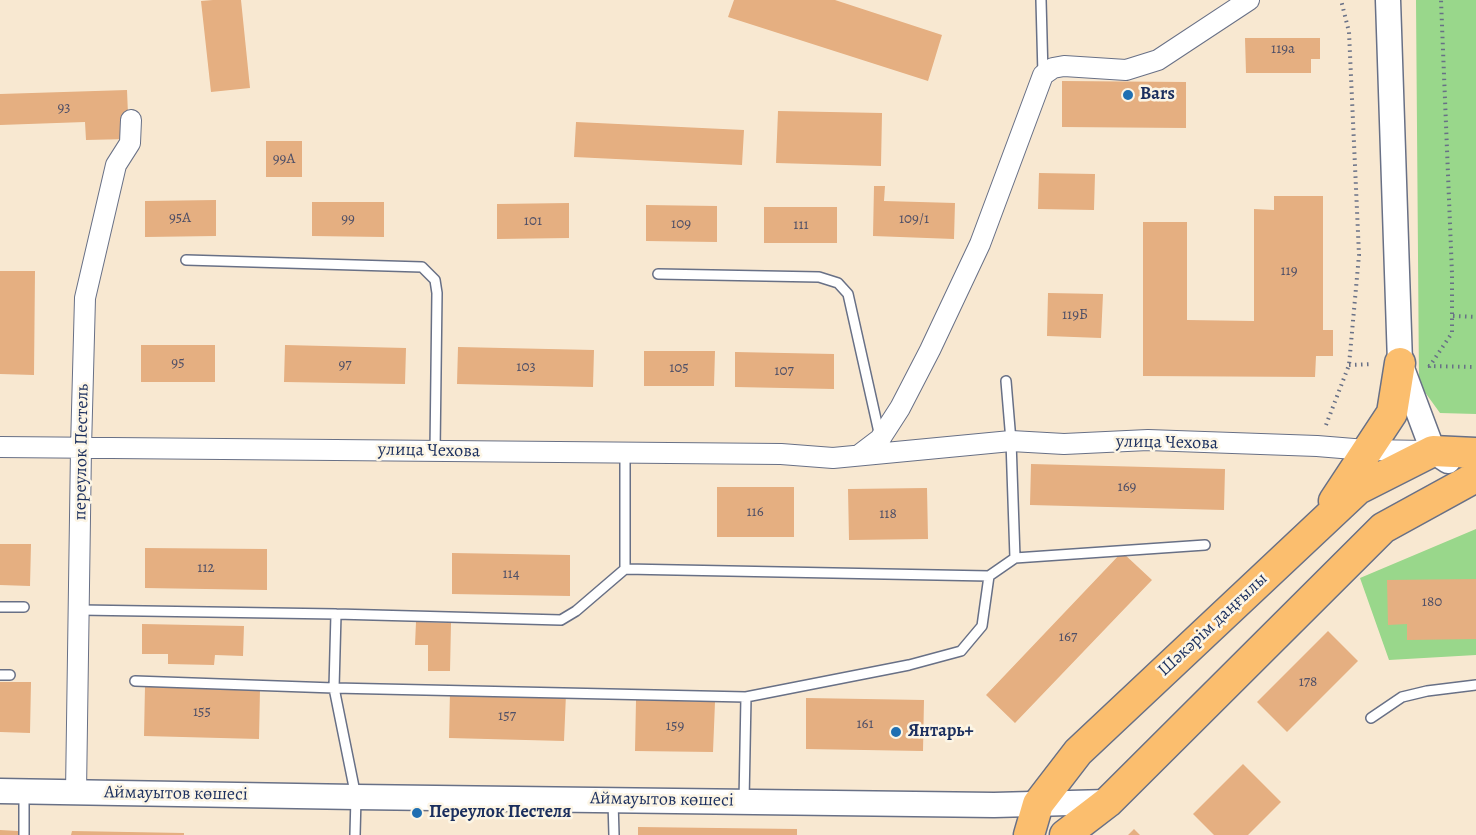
<!DOCTYPE html>
<meta charset="utf-8">
<style>
body{margin:0}
canvas{display:block;background:#f8e8d1}
</style>
<canvas width="1476" height="835"></canvas>
<script>
const c = document.querySelector('canvas').getContext('2d');
c.lineJoin = 'round';
function fill(path, color) { c.fillStyle = color; c.fill(path, 'evenodd'); }
const poly = rows => new Path2D(rows.map(r => 'M' + r).join(''));
function strokePath(path, color, width, dash) { c.strokeStyle = color; c.lineWidth = width; c.lineCap = dash ? 'butt' : 'round'; c.setLineDash(dash || []); c.stroke(path); }
function drawText(font, color, halo, rows, align = 'center') {
  c.font = font + ' Alegreya,serif'; c.lineWidth = 5; c.setLineDash([]); c.textBaseline = 'middle'; c.strokeStyle = halo; c.fillStyle = color; for (const [text, x, y, turn = 0] of rows) {
    c.save(); c.translate(x, y); c.rotate((+turn || 0) * Math.PI / 180); c.textAlign = isNaN(turn) ? turn : align; if (halo) c.strokeText(text, 0, 0); c.fillText(text, 0, 0); c.restore();
  }
}
const green = poly([
 [1416,0,1476,0,1476,414,1440,413,1419,384],
 [1476,529,1476,655,1389,660,1360,578]
]);
const building = poly([
 [213,0,241,0,250,88,211,92,201,1],
 [734,0,835,0,942,35,928,81,728,17],
 [1245,38,1320,38,1320,59,1311,59,1311,73,1246,73],
 [1062,81,1186,82,1186,128,1062,127],
 [127,90,129,139,86,140,85,122,0,125,0,94],
 [778,111,882,113,881,166,776,163],
 [576,122,744,130,742,165,574,157],
 [266,141,302,141,302,177,266,177],
 [1039,173,1095,174,1094,210,1038,209],
 [874,186,885,186,884,201,955,203,954,239,873,236],
 [1274,196,1323,196,1323,330,1333,330,1333,356,1316,356,1315,377,1143,376,1143,222,1187,222,1187,320,1254,321,1254,209,1274,210],
 [216,200,216,236,145,237,145,201],
 [312,202,384,202,384,237,312,236],
 [569,203,569,238,497,239,497,204],
 [646,205,717,206,717,242,646,241],
 [764,207,837,207,837,243,764,243],
 [0,271,35,271,34,375,0,374],
 [1048,293,1103,294,1101,338,1047,336],
 [141,345,215,345,215,382,141,382],
 [285,345,406,348,405,384,284,382],
 [458,347,594,350,593,387,457,384],
 [644,351,715,351,714,386,644,386],
 [735,352,834,354,834,389,735,387],
 [1031,464,1225,469,1224,510,1030,505],
 [717,487,794,487,794,537,717,537],
 [927,488,928,539,849,540,848,489],
 [0,544,31,544,30,586,0,585],
 [145,548,267,549,267,590,145,588],
 [1122,552,1152,580,1015,723,986,695],
 [452,553,570,555,570,596,452,594],
 [1476,579,1476,639,1407,640,1407,624,1388,625,1387,580],
 [416,622,451,623,450,671,428,671,428,645,415,645],
 [142,624,244,626,243,656,215,655,214,665,168,664,168,654,142,654],
 [1328,631,1358,661,1287,732,1257,702],
 [0,682,31,682,30,733,0,732],
 [145,686,260,689,259,739,144,736],
 [450,692,566,694,564,741,449,738],
 [806,698,924,700,923,751,806,749],
 [636,700,715,702,713,752,635,751],
 [1243,764,1281,802,1248,835,1214,835,1193,814],
 [638,827,797,829,797,835,638,835],
 [1134,829,1140,835,1128,835],
 [0,830,18,831,18,835,0,835],
 [72,831,184,833,184,835,71,835]
]);
const path = poly([
 [1453,316,1476,317],
 [1349,365,1372,364],
 [1428,366,1476,367],
 [1429,367,1452,333,1452,274,1441,0],
 [1326,425,1349,365,1359,255,1349,32,1341,0]
]);
const service = poly([
 [1041,0,1043,75],
 [186,260,422,267,435,280,437,293,435,451],
 [658,274,819,277,838,283,848,294,880,437],
 [625,453,625,569],
 [1015,558,1205,545],
 [0,607,24,607],
 [80,610,336,614,561,620,576,611,625,569,989,576,1015,558,1011,441,1006,381],
 [336,614,334,688,356,797,355,835],
 [0,675,10,675],
 [135,681,334,688,746,697,909,665,961,651,982,626,989,576],
 [1371,718,1402,697,1427,691,1476,685],
 [613,801,614,835],
 [744,801,746,697],
 [24,835,24,794]
]);
const minor = poly([
 [0,447,781,454,833,458,1011,441,1064,444,1148,440,1317,446,1366,450,1427,451],
 [859,455,880,439,900,408,930,350,980,244,1043,75,1053,68,1064,66,1126,70,1158,60,1249,0],
 [76,792,81,448,85,298,116,165,130,143,131,120]
]);
const tertiary = poly([
 [1388,0,1400,363,1433,451,1448,461],
 [0,791,356,797,994,805,1108,802]
]);
const primary = poly([
 [1334,501,1392,413,1400,363],
 [1029,835,1038,804,1078,752,1358,489,1433,451,1476,453],
 [1065,835,1108,802,1383,528,1476,477]
]);
const markers = [
 [1128,95,6,"#1f6fb2"],
 [896,732,6,"#1f6fb2"],
 [417,813,6,"#1f6fb2"]
];
const numberNames = [
 ["119а",1283,49],
 ["93",64,108],
 ["99А",284,159],
 ["95А",180,218],
 ["99",348,219],
 ["109/1",914,219],
 ["101",533,221],
 ["109",681,224],
 ["111",801,225],
 ["119",1289,271],
 ["119Б",1075,315],
 ["95",178,363],
 ["97",345,365],
 ["103",526,367],
 ["105",679,368],
 ["107",784,371],
 ["169",1127,487],
 ["116",755,512],
 ["118",888,514],
 ["112",206,568],
 ["114",511,574],
 ["180",1432,602],
 ["167",1068,637],
 ["178",1308,682],
 ["155",202,712],
 ["157",507,716],
 ["161",865,724],
 ["159",675,726]
];
const poiNames = [
 ["Bars",1140,95],
 ["Янтарь+",908,732],
 ["Переулок Пестеля",429,813]
];
const streetNames = [
 ["улица Чехова",1167,443,1],
 ["улица Чехова",429,451,1],
 ["переулок Пестель",82,452,-89],
 ["Шәкәрім даңғылы",1213,625,-43],
 ["Аймауытов көшесі",176,794,1],
 ["Аймауытов көшесі",662,800,1]
];
fill(green, '#99d78b');
fill(building, '#e5af81');
strokePath(service, '#687086', 12);
strokePath(minor, '#687086', 22);
strokePath(tertiary, '#687086', 27);
strokePath(primary, '#687086', 33);
strokePath(path, '#687086', 4, [1.5, 4.5]);
strokePath(service, '#fff', 9);
strokePath(minor, '#fff', 20);
strokePath(tertiary, '#fff', 24);
strokePath(primary, '#fbbe6e', 30);
for (const [x, y, r, color] of markers) { const dot = new Path2D(); dot.arc(x, y, r, 0, 2 * Math.PI); c.fillStyle = color; c.fill(dot); strokePath(dot, '#fcf5e5', 2); }
drawText('15px', '#4e4f67', null, numberNames);
drawText('bold 18px', '#1b2f5e', '#fcf5e5', poiNames, 'left');
drawText('18px', '#1b2f5e', '#fcf5e5', streetNames);
</script>
